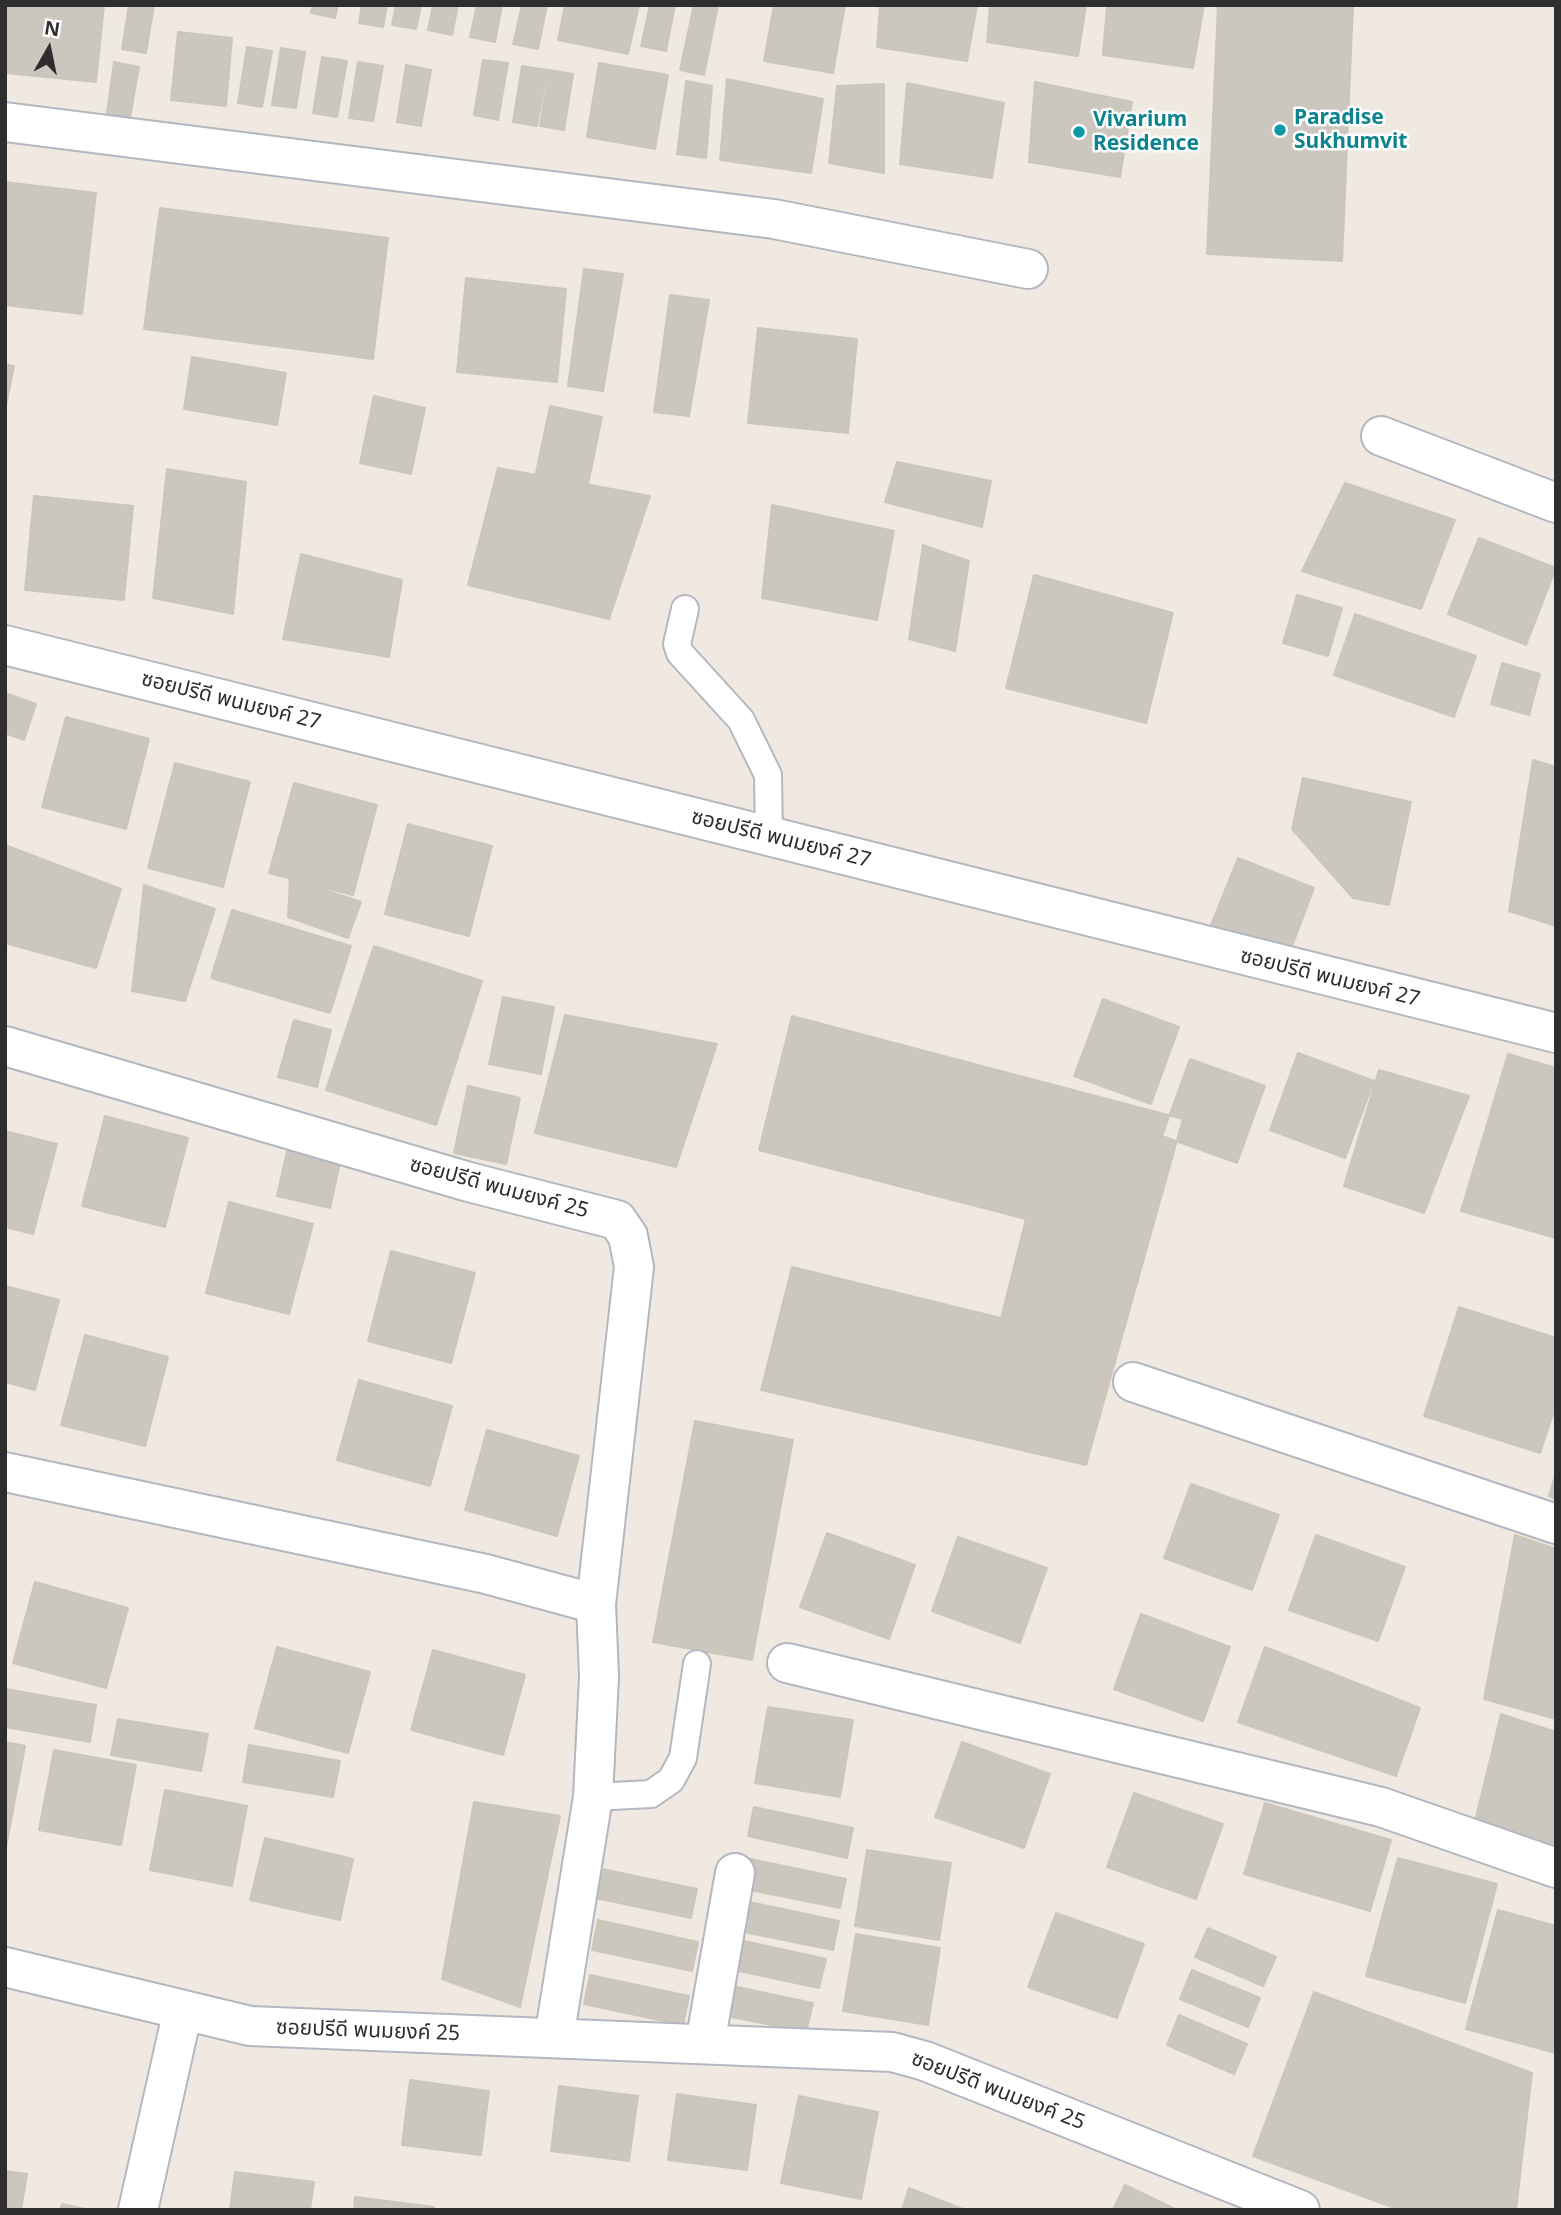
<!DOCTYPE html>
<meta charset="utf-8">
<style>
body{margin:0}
#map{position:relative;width:1561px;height:2215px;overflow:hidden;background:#efe9e1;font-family:"Noto Sans",sans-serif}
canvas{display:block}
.frame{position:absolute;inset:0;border:7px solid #2e2e2e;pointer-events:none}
.north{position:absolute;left:14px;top:14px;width:70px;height:70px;-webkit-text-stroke:5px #fff;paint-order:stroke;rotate:9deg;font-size:19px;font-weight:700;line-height:28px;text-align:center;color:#2e2e2e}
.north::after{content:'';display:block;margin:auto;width:24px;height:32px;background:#2e2e2e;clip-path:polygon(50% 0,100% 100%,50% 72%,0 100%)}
</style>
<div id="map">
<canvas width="1561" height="2215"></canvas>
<div class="frame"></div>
<div class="north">N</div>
</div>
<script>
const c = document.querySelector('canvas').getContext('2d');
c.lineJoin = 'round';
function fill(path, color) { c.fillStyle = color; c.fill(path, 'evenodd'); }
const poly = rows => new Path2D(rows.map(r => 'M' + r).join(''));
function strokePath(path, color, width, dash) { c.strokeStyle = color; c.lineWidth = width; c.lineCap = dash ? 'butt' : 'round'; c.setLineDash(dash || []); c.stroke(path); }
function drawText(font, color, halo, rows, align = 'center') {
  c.font = font + ' "Noto Sans","Noto Sans Thai",sans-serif'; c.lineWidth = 5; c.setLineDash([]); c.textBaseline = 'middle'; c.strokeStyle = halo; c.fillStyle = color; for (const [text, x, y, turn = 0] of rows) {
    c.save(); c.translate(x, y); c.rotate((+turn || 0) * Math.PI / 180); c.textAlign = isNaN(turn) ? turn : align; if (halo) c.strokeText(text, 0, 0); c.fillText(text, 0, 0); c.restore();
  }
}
const building = poly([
 [5,5,104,5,96,82,5,73,5,5],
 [129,5,154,5,146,53,122,49,129,5],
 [313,5,338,5,335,18,311,13,313,5],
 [362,5,387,5,383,27,359,23,362,5],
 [396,5,421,5,416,29,392,25,396,5],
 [433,5,458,5,452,35,428,30,433,5],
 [477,5,502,5,495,42,470,37,477,5],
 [522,5,547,5,538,49,513,44,522,5],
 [565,5,639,5,628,54,558,40,565,5],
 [650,5,675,5,666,51,641,46,650,5],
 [694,5,718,5,704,75,680,70,694,5],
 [774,5,845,5,833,73,764,61,774,5],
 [880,5,977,5,967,61,877,47,880,5],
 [990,5,1086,5,1078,56,987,42,990,5],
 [1107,5,1204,5,1193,68,1103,55,1107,5],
 [1218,5,1353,5,1342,261,1207,254,1218,5],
 [178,32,232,38,226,106,171,100,178,32],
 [247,47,272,51,262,107,238,103,247,47],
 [281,48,305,52,296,108,272,105,281,48],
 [322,57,347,61,337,117,313,113,322,57],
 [483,60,508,63,498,120,474,115,483,60],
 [114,62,139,67,129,123,106,119,114,62],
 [358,62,383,66,373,121,349,118,358,62],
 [599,63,668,75,655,149,587,137,599,63],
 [406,65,431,70,421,126,397,122,406,65],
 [522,66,547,70,537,126,513,122,522,66],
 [549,70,573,74,564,130,540,126,549,70],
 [727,79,823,99,811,173,720,160,727,79],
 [686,81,712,86,706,158,677,154,686,81],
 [1035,82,1132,102,1120,177,1029,162,1035,82],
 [907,83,1004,103,992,178,900,164,907,83],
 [884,84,884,173,829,163,837,86,884,84],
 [5,182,96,193,82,314,5,305,5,182],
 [160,208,388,238,373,359,144,329,160,208],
 [584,269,623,274,603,391,568,386,584,269],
 [466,278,566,289,557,382,457,372,466,278],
 [670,295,709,300,689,416,654,412,670,295],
 [758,328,857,339,848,433,748,423,758,328],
 [192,357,286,373,277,425,184,409,192,357],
 [5,364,14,366,5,410,5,364],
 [374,396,425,408,411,474,360,463,374,396],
 [550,406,602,417,588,484,536,473,550,406],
 [897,462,991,481,982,527,885,502,897,462],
 [498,468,650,496,609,619,468,585,498,468],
 [167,469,246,482,233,614,153,598,167,469],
 [1345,483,1455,520,1421,609,1302,571,1345,483],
 [34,496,133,506,124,600,25,590,34,496],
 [772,505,894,531,877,620,762,598,772,505],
 [1479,538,1556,568,1526,645,1448,614,1479,538],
 [923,545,969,561,955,651,909,639,923,545],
 [301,554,402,580,389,657,283,639,301,554],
 [1034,575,1173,613,1146,723,1006,688,1034,575],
 [1297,595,1342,608,1328,656,1283,643,1297,595],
 [1355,614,1476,656,1454,717,1334,675,1355,614],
 [1502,663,1540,674,1529,715,1491,704,1502,663],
 [5,693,36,704,24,740,5,733,5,693],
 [66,717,149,739,126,829,42,807,66,717],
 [1533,760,1556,767,1556,926,1509,911,1533,760],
 [175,763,250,782,223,887,148,868,175,763],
 [1303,778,1411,802,1389,905,1353,898,1292,829,1303,778],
 [294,783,377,805,353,895,269,873,294,783],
 [408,824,492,846,469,936,385,914,408,824],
 [5,845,121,889,96,968,5,943,5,845],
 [1238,858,1314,888,1285,965,1207,935,1238,858],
 [290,878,361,902,348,938,288,917,290,878],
 [144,885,215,909,185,1001,132,991,144,885],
 [232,910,351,946,330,1013,211,978,232,910],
 [374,946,482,981,436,1125,326,1090,374,946],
 [503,997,554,1007,541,1074,489,1064,503,997],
 [1103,999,1179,1027,1151,1104,1074,1076,1103,999],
 [565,1015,717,1044,676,1167,535,1133,565,1015],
 [792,1016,1183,1119,1086,1465,761,1390,792,1267,1001,1318,1026,1219,759,1150,792,1016],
 [294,1020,331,1030,317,1087,278,1077,294,1020],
 [1298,1053,1374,1081,1345,1158,1270,1130,1298,1053],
 [1508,1054,1556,1068,1556,1238,1461,1211,1508,1054],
 [1190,1059,1265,1086,1237,1163,1162,1136,1190,1059],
 [1379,1070,1469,1096,1424,1213,1344,1186,1379,1070],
 [468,1086,520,1098,506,1164,454,1153,468,1086],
 [105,1116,188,1138,165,1227,82,1206,105,1116],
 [5,1131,57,1144,33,1234,5,1227,5,1131],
 [290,1138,343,1150,330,1208,277,1196,290,1138],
 [229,1202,313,1224,289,1314,206,1293,229,1202],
 [391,1251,475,1273,451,1363,368,1341,391,1251],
 [5,1286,59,1300,35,1390,5,1382,5,1286],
 [1459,1307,1556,1338,1556,1405,1540,1453,1424,1416,1459,1307],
 [85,1335,168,1357,145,1446,61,1425,85,1335],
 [359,1380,452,1406,430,1486,337,1460,359,1380],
 [695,1421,793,1440,752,1660,653,1642,695,1421],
 [487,1430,579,1456,557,1536,465,1510,487,1430],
 [1556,1473,1556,1499,1549,1496,1556,1473],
 [1191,1484,1279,1515,1252,1590,1164,1558,1191,1484],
 [827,1533,915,1565,889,1639,800,1607,827,1533],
 [1316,1535,1405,1567,1378,1641,1289,1610,1316,1535],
 [1515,1535,1556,1549,1556,1719,1484,1699,1515,1535],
 [958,1537,1047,1568,1020,1643,932,1611,958,1537],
 [35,1582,128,1608,106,1688,13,1663,35,1582],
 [1141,1614,1230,1647,1203,1721,1114,1689,1141,1614],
 [277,1647,370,1672,348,1753,255,1728,277,1647],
 [1265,1647,1420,1708,1396,1776,1238,1722,1265,1647],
 [433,1650,525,1675,503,1755,411,1730,433,1650],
 [6,1689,96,1705,90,1742,5,1727,6,1689],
 [768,1707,853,1720,840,1797,755,1783,768,1707],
 [1501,1714,1556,1732,1556,1864,1474,1826,1501,1714],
 [118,1719,208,1734,201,1771,111,1755,118,1719],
 [5,1742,25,1746,5,1853,5,1742],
 [962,1742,1050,1774,1024,1848,935,1817,962,1742],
 [249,1745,340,1761,333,1797,243,1782,249,1745],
 [54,1750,136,1765,121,1845,39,1830,54,1750],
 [165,1790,247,1806,232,1886,150,1870,165,1790],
 [1134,1793,1223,1824,1196,1899,1107,1867,1134,1793],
 [474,1802,560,1816,520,2007,442,1979,474,1802],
 [1265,1803,1391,1840,1370,1911,1244,1874,1265,1803],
 [754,1807,853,1828,847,1858,748,1836,754,1807],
 [265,1838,353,1859,340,1920,250,1900,265,1838],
 [867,1850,951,1863,939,1940,855,1926,867,1850],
 [746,1858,846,1879,840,1908,740,1888,746,1858],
 [1398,1858,1497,1884,1465,2003,1366,1976,1398,1858],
 [598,1868,697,1889,691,1918,591,1897,598,1868],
 [740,1900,839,1921,833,1950,734,1930,740,1900],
 [1498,1910,1556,1926,1556,2053,1466,2029,1498,1910],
 [1056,1913,1144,1944,1117,2018,1028,1987,1056,1913],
 [598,1920,698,1942,692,1971,592,1950,598,1920],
 [1208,1928,1276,1957,1263,1986,1195,1957,1208,1928],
 [856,1934,940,1948,928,2025,843,2011,856,1934],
 [726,1937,826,1959,819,1988,720,1967,726,1937],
 [1192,1970,1260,1998,1248,2027,1180,1999,1192,1970],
 [590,1975,689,1996,683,2025,584,2004,590,1975],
 [714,1982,813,2003,806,2032,707,2012,714,1982],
 [1314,1992,1532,2073,1516,2210,1400,2210,1253,2156,1314,1992],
 [1179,2015,1247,2044,1234,2074,1167,2045,1179,2015],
 [410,2080,489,2091,481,2155,402,2145,410,2080],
 [559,2086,638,2096,629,2161,551,2151,559,2086],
 [677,2094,756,2105,747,2170,668,2160,677,2094],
 [799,2096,878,2112,861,2199,781,2183,799,2096],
 [5,2171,27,2174,21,2210,5,2210,5,2171],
 [235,2172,314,2182,310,2210,230,2210,235,2172],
 [1125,2185,1177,2210,1113,2210,1125,2185],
 [909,2188,965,2210,902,2210,909,2188],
 [355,2197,434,2207,434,2210,354,2210,355,2197],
 [62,2204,90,2210,60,2210,62,2204]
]);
const lane = poly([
 [685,609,677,644,680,653,741,720,768,775,769,836],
 [593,1797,651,1794,671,1780,683,1758,697,1664]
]);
const street = poly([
 [5,122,774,219,1028,269],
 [1381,436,1556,503],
 [5,645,1556,1033],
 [5,1046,469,1182,617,1220,628,1236,634,1267,596,1604,599,1677,593,1797,554,2038],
 [1133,1382,1556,1524],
 [5,1472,486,1574,596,1604],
 [787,1663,1381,1807,1556,1868],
 [5,1967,250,2026,892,2052,925,2061,1300,2210],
 [705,2044,735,1873],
 [138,2210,183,2010]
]);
const markers = [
 [1280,130,7,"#0f9aa8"],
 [1079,132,7,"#0f9aa8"]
];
const cultureNames = [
 ["Paradise",1294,118],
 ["Sukhumvit",1294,142],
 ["Vivarium",1093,120],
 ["Residence",1093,144]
];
const streetNames = [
 ["ซอยปรีดี พนมยงค์ 27",231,701,14],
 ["ซอยปรีดี พนมยงค์ 27",781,839,14],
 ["ซอยปรีดี พนมยงค์ 27",1330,978,14],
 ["ซอยปรีดี พนมยงค์ 25",499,1188,15],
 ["ซอยปรีดี พนมยงค์ 25",368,2031,2],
 ["ซอยปรีดี พนมยงค์ 25",998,2091,21]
];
fill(building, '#cbc7bf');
strokePath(building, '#cbc5ba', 2);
strokePath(lane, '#b4b7c1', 30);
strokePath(street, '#b4b7c1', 42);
strokePath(lane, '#fff', 26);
strokePath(street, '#fff', 38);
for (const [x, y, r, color] of markers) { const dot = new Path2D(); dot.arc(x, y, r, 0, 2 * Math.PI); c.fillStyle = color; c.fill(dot); strokePath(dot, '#fff', 2.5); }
drawText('bold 21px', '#0d838f', '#fff', cultureNames, 'left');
drawText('21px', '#2e2e2e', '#fff', streetNames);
</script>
